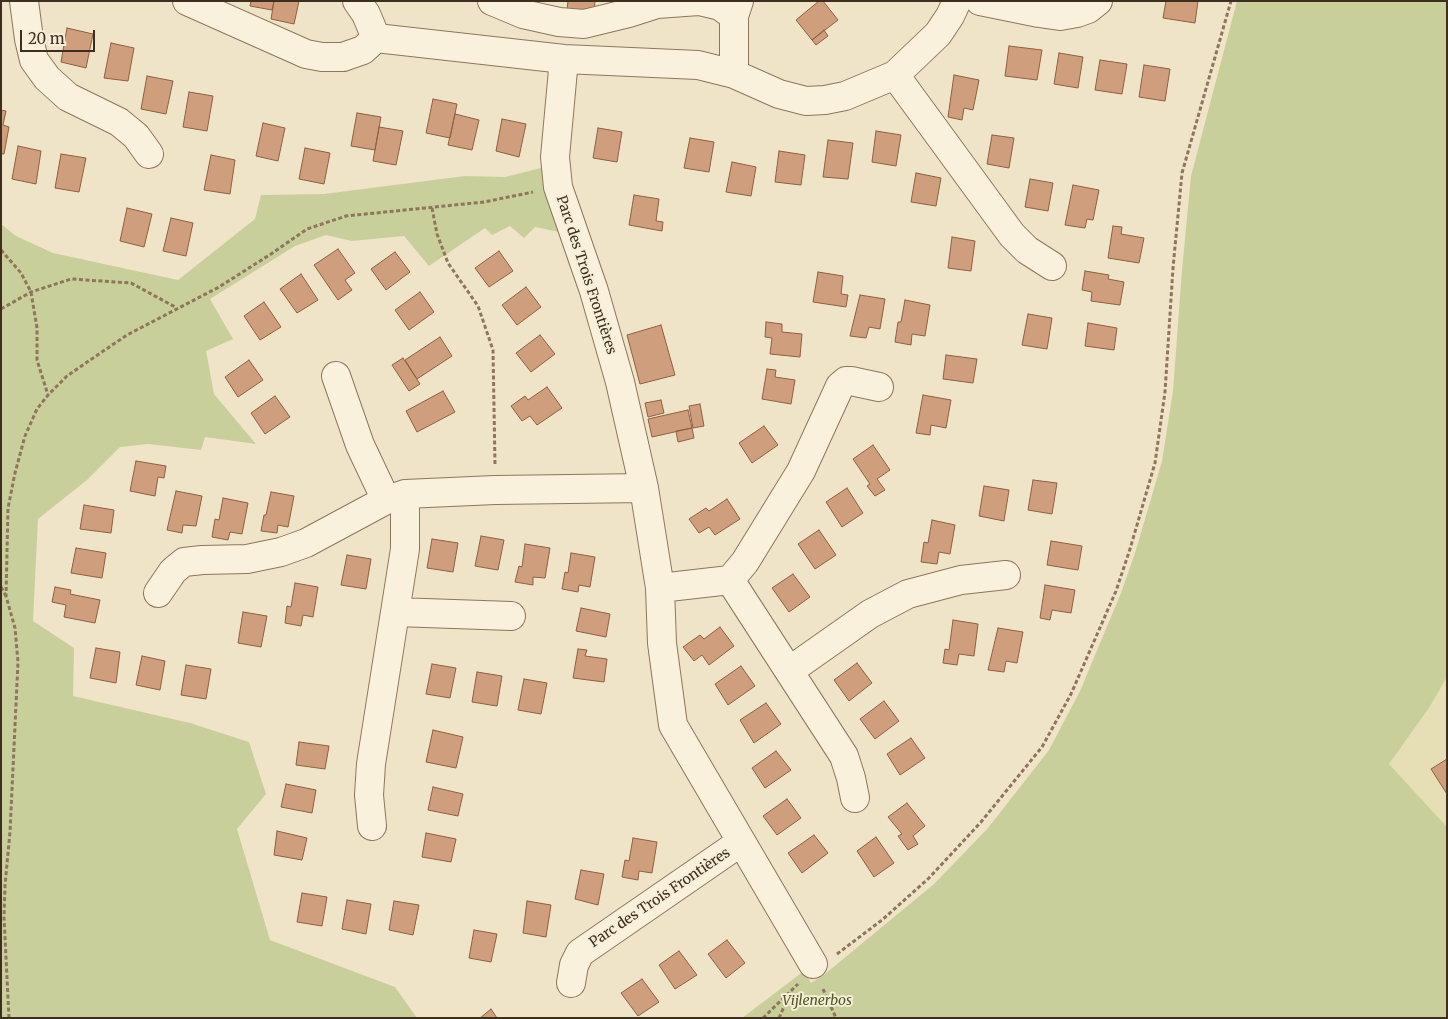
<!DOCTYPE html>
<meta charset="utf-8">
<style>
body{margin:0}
#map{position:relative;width:1448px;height:1019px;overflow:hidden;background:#f0e4c8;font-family:Merriweather,serif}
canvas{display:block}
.frame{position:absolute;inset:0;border:2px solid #3d2e20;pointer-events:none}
.scale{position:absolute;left:20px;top:30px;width:75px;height:22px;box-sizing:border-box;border:2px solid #3d2e20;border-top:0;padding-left:6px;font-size:15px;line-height:18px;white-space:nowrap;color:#3d2e20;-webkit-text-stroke:4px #f7eed8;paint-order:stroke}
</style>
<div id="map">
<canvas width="1448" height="1019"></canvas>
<div class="frame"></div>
<div class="scale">20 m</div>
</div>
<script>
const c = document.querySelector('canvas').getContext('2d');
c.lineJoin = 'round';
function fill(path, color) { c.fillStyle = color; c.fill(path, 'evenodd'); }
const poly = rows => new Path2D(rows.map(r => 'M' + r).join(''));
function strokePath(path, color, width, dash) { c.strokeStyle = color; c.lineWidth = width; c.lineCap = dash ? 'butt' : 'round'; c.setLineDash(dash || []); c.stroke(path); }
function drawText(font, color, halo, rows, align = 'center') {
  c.font = font + ' Merriweather,serif'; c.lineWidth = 4; c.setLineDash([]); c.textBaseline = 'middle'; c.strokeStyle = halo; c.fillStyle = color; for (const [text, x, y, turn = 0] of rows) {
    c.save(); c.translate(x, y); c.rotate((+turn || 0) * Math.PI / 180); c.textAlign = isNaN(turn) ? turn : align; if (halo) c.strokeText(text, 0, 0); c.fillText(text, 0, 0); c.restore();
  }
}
const farmland = poly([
 [1447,677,1447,827,1389,764,1429,708]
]);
const green = poly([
 [1237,1,1447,1,1447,677,1429,708,1389,764,1447,827,1447,1018,742,1018,804,971,811,983,825,974,934,884,988,828,1049,750,1080,691,1121,593,1136,550,1162,461,1173,391,1182,270,1191,176],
 [545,167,550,204,559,232,535,227,524,238,510,226,492,235,485,228,429,266,404,236,352,241,326,235,295,246,210,299,233,339,206,351,214,394,256,444,205,437,201,450,148,444,120,447,87,480,38,519,33,621,74,648,73,696,190,723,249,742,266,794,237,829,270,940,395,987,417,1018,1,1018,1,224,16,236,53,253,178,280,255,219,261,195,324,194,465,176,505,177]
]);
const building = poly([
 [251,1,274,1,272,10,250,6,251,1],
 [274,1,299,1,294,24,271,19,274,1],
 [568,1,595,1,594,13,567,10,568,1],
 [819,1,823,1,838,20,812,40,796,20,819,1],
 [1166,1,1198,1,1195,23,1163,18,1166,1],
 [67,28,93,34,86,68,61,62,67,28],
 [824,30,828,36,816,45,812,40,824,30],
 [111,43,134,48,128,81,104,78,111,43],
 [1009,46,1042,50,1037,80,1005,76,1009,46],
 [1059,53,1083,57,1078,88,1054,84,1059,53],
 [1100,60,1127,64,1122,94,1095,90,1100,60],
 [1144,65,1170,69,1165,101,1139,97,1144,65],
 [954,75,979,80,973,110,964,108,962,120,948,117,954,75],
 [147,76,173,81,166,114,141,109,147,76],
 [189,92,213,96,207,131,183,127,189,92],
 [433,99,457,104,450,138,426,133,433,99],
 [1,110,6,111,3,125,9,127,4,154,1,154,1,110],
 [357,113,381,117,375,150,351,146,357,113],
 [455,114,479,120,472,150,448,145,455,114],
 [502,119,526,124,519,157,496,151,502,119],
 [263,123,285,128,278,161,256,156,263,123],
 [379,127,403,131,396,165,373,161,379,127],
 [598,128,622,132,617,162,593,158,598,128],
 [876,131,901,135,896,166,872,162,876,131],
 [992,135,1014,138,1009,168,987,164,992,135],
 [690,138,714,142,709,172,684,168,690,138],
 [828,140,853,143,848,179,823,177,828,140],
 [18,146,41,151,36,184,12,179,18,146],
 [305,148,330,153,324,184,299,179,305,148],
 [779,151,805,155,801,185,775,182,779,151],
 [61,154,86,158,79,192,55,188,61,154],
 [211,155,235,160,230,194,204,190,211,155],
 [732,162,756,167,751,196,726,192,732,162],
 [916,173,941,178,936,206,911,202,916,173],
 [1030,179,1053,183,1048,211,1025,207,1030,179],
 [1073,185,1099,190,1093,220,1087,219,1085,228,1065,225,1073,185],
 [634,195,659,199,656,221,663,222,662,231,629,225,634,195],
 [127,208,152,214,144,247,120,241,127,208],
 [171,218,193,223,186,256,163,251,171,218],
 [1113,226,1122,227,1121,234,1144,238,1139,263,1108,258,1113,226],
 [952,237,975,241,971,271,948,268,952,237],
 [338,249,355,273,345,280,352,290,338,300,314,265,338,249],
 [499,251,513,271,489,287,475,268,499,251],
 [395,252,410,272,386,290,371,269,395,252],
 [1085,271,1109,275,1108,279,1124,282,1120,305,1091,301,1092,292,1082,290,1085,271],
 [818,272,843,276,841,294,848,295,846,307,813,302,818,272],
 [301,274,318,300,297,313,280,289,301,274],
 [526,287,541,307,517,325,502,305,526,287],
 [420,292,434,312,409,330,395,310,420,292],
 [860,295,885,299,880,329,869,327,866,338,850,336,860,295],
 [905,300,930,305,925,336,912,334,911,345,895,342,898,322,901,322,905,300],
 [264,302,281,327,260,340,244,316,264,302],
 [1028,314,1052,318,1047,349,1022,345,1028,314],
 [766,322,782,324,782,332,802,334,800,357,770,354,772,338,765,337,766,322],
 [1088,323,1117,328,1114,350,1085,346,1088,323],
 [661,325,675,375,640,384,627,335,661,325],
 [540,335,555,354,531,372,516,353,540,335],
 [440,337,452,356,417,379,405,360,440,337],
 [946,355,977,359,973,383,943,379,946,355],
 [403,358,420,384,409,391,392,365,403,358],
 [249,360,263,380,238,397,225,377,249,360],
 [767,369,776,370,775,377,795,380,791,404,762,399,767,369],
 [547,387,562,408,537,425,530,416,522,421,511,406,525,396,528,400,547,387],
 [443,391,455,412,417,432,406,411,443,391],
 [923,395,951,400,946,428,931,425,930,435,916,433,923,395],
 [275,396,290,417,265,434,251,413,275,396],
 [661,400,664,413,648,417,645,403,661,400],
 [700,404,704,426,693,428,689,406,700,404],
 [688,410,692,428,652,437,648,419,688,410],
 [764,426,778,445,752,463,739,443,764,426],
 [692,428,694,438,678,442,676,431,692,428],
 [873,445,890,470,877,479,885,490,875,496,867,486,870,484,853,459,873,445],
 [136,461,166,466,164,478,158,477,155,496,130,491,136,461],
 [1033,480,1057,483,1052,514,1028,510,1033,480],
 [984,486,1009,490,1004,521,979,516,984,486],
 [847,488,863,513,842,527,826,502,847,488],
 [176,491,202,496,196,526,183,525,182,533,167,530,176,491],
 [271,492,294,496,288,527,278,525,277,533,261,531,264,515,266,515,271,492],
 [223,498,248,503,242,534,230,532,228,540,212,537,215,519,219,520,223,498],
 [727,499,740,519,715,535,709,527,699,533,689,519,706,508,709,511,727,499],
 [84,505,114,510,111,533,80,529,84,505],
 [932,520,955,525,950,554,939,552,937,564,921,562,924,542,928,543,932,520],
 [819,530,836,555,815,569,798,544,819,530],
 [481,536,504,540,498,570,475,566,481,536],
 [432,539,458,543,453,572,427,568,432,539],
 [1051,541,1082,546,1078,570,1047,565,1051,541],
 [525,544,550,548,545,578,533,577,533,585,515,582,519,566,522,567,525,544],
 [76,548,106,553,102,578,71,573,76,548],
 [571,553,595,557,590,587,579,585,578,592,562,589,565,572,568,573,571,553],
 [347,555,371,559,366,589,341,585,347,555],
 [793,574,810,597,789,612,772,588,793,574],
 [295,583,318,587,313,617,303,615,301,626,285,623,287,606,291,607,295,583],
 [1045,585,1075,590,1071,613,1052,610,1050,620,1040,618,1045,585],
 [55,587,71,590,70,594,100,600,95,623,64,617,66,605,52,602,55,587],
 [581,608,610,614,606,637,576,631,581,608],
 [243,612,267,616,261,647,238,643,243,612],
 [953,620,978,624,974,656,959,654,957,665,943,663,945,649,949,650,953,620],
 [720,627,734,646,709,665,702,655,694,661,683,647,700,635,704,639,720,627],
 [998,628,1023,632,1017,663,1006,661,1004,672,988,670,998,628],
 [96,648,120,652,116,683,90,678,96,648],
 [578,649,587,650,585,656,607,659,604,682,573,678,578,649],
 [142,656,165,661,160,690,136,685,142,656],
 [857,663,872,683,849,701,834,680,857,663],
 [432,664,456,668,450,698,426,694,432,664],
 [186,665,211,669,206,699,181,695,186,665],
 [741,666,755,686,728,705,715,684,741,666],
 [477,672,502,676,497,706,472,702,477,672],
 [524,679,547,683,541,714,518,710,524,679],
 [884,701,899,721,875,739,860,719,884,701],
 [766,703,781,724,754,743,740,720,766,703],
 [433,730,463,737,456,768,426,762,433,730],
 [911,738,925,758,900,775,887,754,911,738],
 [299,742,329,746,325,769,296,765,299,742],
 [776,751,791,770,765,788,752,768,776,751],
 [1447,759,1447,794,1431,769,1447,759],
 [286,784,316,790,312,813,281,807,286,784],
 [433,787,463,794,458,816,428,810,433,787],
 [787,799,801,818,777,835,763,816,787,799],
 [907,803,925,826,913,836,918,844,908,850,898,836,902,834,888,817,907,803],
 [277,831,307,838,302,860,274,855,277,831],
 [426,833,456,839,451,862,422,857,426,833],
 [814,835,828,853,802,873,788,853,814,835],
 [876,837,894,863,874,877,857,851,876,837],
 [633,838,657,842,652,873,639,871,638,880,622,877,625,860,629,861,633,838],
 [581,870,604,874,598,905,575,899,581,870],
 [302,893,327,897,322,926,297,922,302,893],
 [347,900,371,904,366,934,342,929,347,900],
 [394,901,419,905,413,935,389,930,394,901],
 [527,901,551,905,546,937,523,933,527,901],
 [474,930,497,934,491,962,469,958,474,930],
 [727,940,745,963,726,978,708,954,727,940],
 [679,951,697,975,675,989,659,965,679,951],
 [642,979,659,1002,638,1016,621,993,642,979],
 [491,1009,497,1018,480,1018,491,1009]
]);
const path = poly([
 [432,208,437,234,448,263,478,306,493,350,495,464],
 [1,250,21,273,31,292,37,328,37,360,48,395],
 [1,309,31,292,71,279,131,283,177,308],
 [1,587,6,596],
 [837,954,882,920,929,878,981,822,1042,747,1071,694,1116,591,1130,549,1155,463,1165,392,1173,268,1182,173,1231,1],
 [823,989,836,1018],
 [9,1018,4,917,5,885,10,832,18,662,15,628,6,596,8,508,15,473,25,436,37,409,48,395,67,376,96,356,127,335,219,287,271,254,307,229,346,216,484,202,533,192],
 [763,1018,798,984],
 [779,1018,790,993]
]);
const minor = poly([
 [24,1,29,39,34,60,47,78,68,97,119,122,136,136,149,154],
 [187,1,306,54,322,57,343,57,363,50,376,38],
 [357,1,366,14,376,38,564,59,698,65,734,74,779,94,806,101,825,100,845,96,895,75,938,34,950,16,957,1],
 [492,1,523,14,559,22,584,24,629,13,657,4,699,1,720,6,734,16],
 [980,1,1039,13,1060,16,1077,13,1088,9,1098,1],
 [564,59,555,157,558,187,594,291,620,382,644,488,660,588,662,643,673,725,813,964],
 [734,74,734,16,739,1],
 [895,75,1012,235,1027,250,1052,266],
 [336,376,360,445,386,500],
 [730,580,745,562,801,471,840,386,846,381,851,381,879,387],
 [660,588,730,580,844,756,851,778,855,798],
 [158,593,173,571,184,562,202,560,247,559,281,552,306,543,386,500,405,494,495,490,644,488],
 [396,612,511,616],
 [789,671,870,614,908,594,961,580,1006,575],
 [372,826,369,795,371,764,405,549,405,494],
 [571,983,574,965,580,953,741,842]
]);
const streetNames = [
 ["Parc des Trois Frontières",586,275,72],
 ["Parc des Trois Frontières",660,898,-34]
];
const parkNames = [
 ["Vijlenerbos",817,1001]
];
fill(farmland, '#e6deb5');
fill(green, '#c9cf9b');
fill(building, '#cf9f7d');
strokePath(building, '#8d5f41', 1);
strokePath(minor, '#8d765c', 30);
strokePath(path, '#8d765c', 3, [4, 2.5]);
strokePath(minor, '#faf1dc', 28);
drawText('14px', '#3d2e20', '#f7eed8', streetNames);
drawText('italic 14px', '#4d5a26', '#f7eed8', parkNames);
</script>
